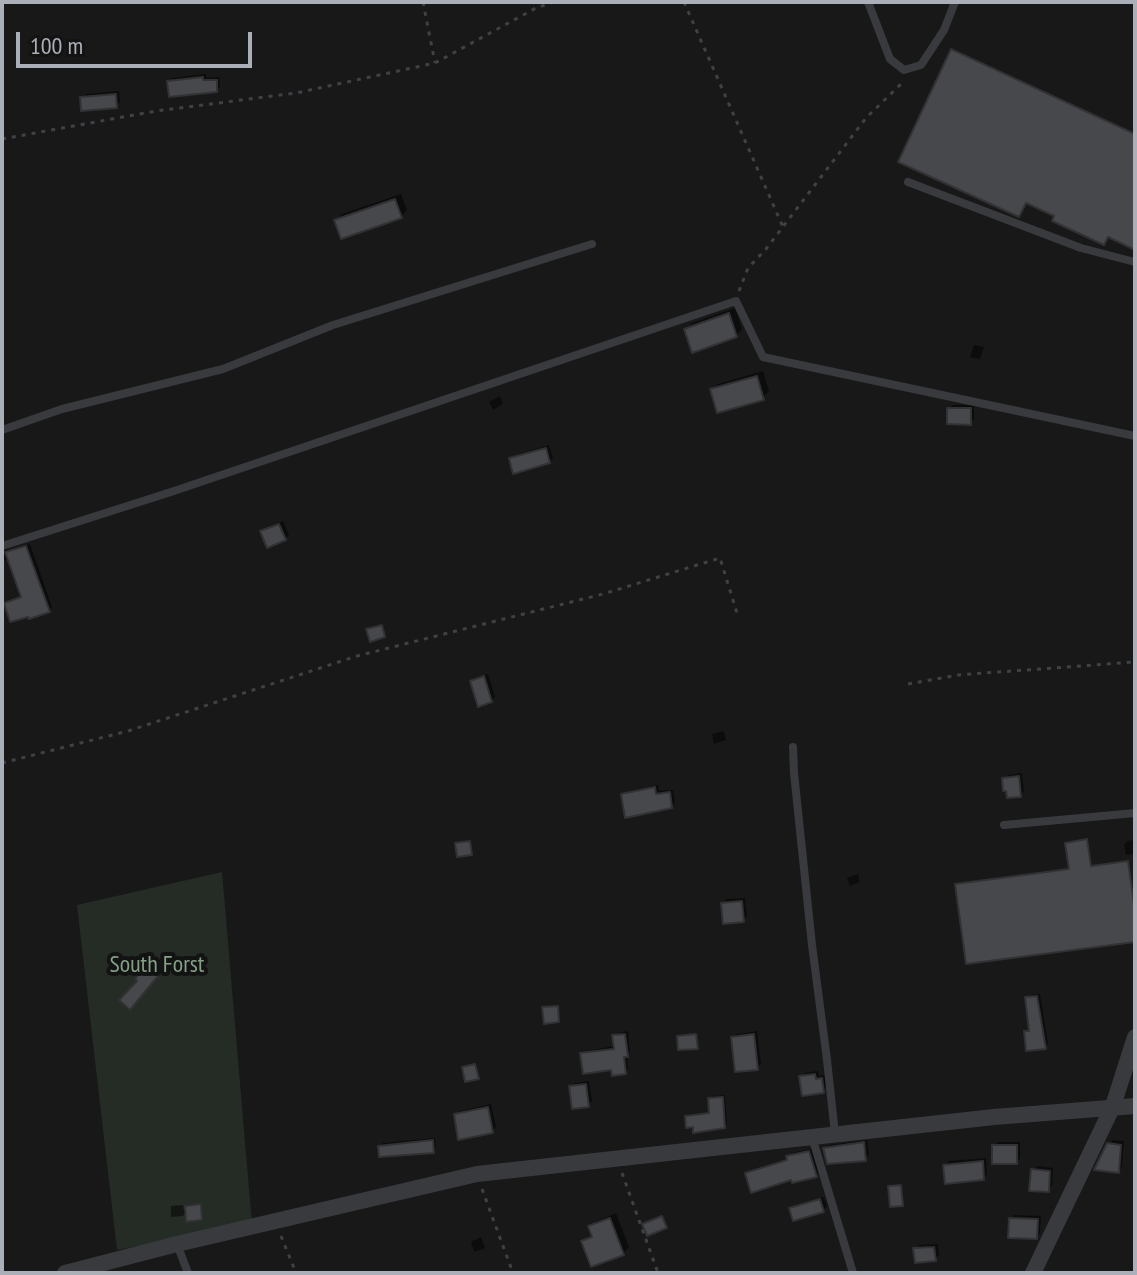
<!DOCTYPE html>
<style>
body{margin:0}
#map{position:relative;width:1137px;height:1275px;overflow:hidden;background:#181819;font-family:"PT Sans Narrow",sans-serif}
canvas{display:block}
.frame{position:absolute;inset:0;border:4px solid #abafb8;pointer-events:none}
.scale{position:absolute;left:16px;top:32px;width:236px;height:36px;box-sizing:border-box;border:4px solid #abafb8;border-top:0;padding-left:10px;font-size:24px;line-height:28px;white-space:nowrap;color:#abafb8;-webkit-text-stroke:6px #131314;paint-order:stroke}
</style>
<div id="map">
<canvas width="1137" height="1275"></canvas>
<div class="frame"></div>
<div class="scale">100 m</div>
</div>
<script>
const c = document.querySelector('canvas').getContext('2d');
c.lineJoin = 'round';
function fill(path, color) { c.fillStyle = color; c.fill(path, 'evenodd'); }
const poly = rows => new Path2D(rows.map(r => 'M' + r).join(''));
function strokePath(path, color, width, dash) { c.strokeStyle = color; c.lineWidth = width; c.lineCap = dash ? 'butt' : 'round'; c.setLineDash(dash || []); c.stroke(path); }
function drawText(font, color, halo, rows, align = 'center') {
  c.font = font + ' "PT Sans Narrow",sans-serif'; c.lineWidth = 8; c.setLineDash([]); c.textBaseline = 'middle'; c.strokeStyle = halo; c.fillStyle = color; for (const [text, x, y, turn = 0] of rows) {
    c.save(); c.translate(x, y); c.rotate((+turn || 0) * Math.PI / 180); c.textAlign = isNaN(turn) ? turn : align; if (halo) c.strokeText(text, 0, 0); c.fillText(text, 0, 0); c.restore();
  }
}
const green = poly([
 [222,872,252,1224,117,1250,77,905]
]);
const shadow = poly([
 [954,49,1135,133,1135,247,1057,215,953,50],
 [206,74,206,78,219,77,220,87,216,90,169,82,172,78],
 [119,91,120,102,116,106,82,98,86,94],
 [401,194,407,210,401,217,336,220,342,214],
 [735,308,742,329,736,335,686,329,692,323],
 [974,345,984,347,980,359,970,357],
 [763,371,769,391,762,398,712,390,718,384],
 [500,396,503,404,493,410,489,402],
 [953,405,974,405,974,419,970,423,949,409],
 [549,445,553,458,549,462,511,458,515,455],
 [283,521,289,535,285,539,263,532,266,528],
 [30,544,52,607,49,610,6,603,9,600,22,596,10,558,2,561,2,549,9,550],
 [488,674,495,697,491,701,472,682,476,678],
 [724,731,726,740,714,744,712,734],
 [1022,773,1024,791,1021,795,1004,778,1008,775],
 [658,785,659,791,673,790,675,803,671,806,623,795,626,792],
 [1088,839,1092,866,1129,861,1135,904,1135,940,959,884,1071,869,1067,843],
 [1135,839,1135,854,1126,855,1124,844,1128,841],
 [858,874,860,882,850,886,847,878],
 [745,898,747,916,743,920,723,903,727,899],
 [150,963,161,971,134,1004,137,978],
 [1040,994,1048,1044,1045,1047,1026,1032,1029,1029,1027,998,1031,995],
 [628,1031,630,1051,627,1055,628,1069,625,1073,582,1054,586,1051,615,1046,614,1036,618,1033],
 [757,1031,761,1064,757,1068,733,1037,737,1034],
 [818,1071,819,1076,825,1075,826,1087,823,1091,801,1077,805,1073],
 [589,1081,592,1101,588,1105,571,1087,575,1083],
 [725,1095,727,1124,724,1126,694,1125,687,1117,689,1114,711,1112,710,1098,713,1096],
 [491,1104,496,1127,492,1131,456,1114,460,1111],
 [435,1138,436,1148,433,1151,380,1146,383,1143],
 [867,1140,869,1155,865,1159,825,1148,829,1145],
 [1113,1140,1124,1141,1122,1167,1118,1171,1109,1144],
 [998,1142,1020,1142,1020,1158,1017,1162,994,1146],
 [813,1148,820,1172,816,1175,747,1173,751,1170,789,1158,792,1153],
 [986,1158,987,1174,984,1178,945,1165,949,1161],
 [1037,1166,1053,1168,1052,1186,1048,1190,1033,1170],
 [824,1197,827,1206,823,1210,792,1209,796,1205],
 [201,1204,201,1218,187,1211,183,1216,171,1217,171,1206,183,1205,184,1210,188,1205],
 [616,1213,629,1247,623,1253,583,1242,593,1234,590,1227,597,1221],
 [1014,1215,1041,1216,1040,1233,1036,1237,1011,1219],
 [481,1237,485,1248,474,1252,471,1242],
 [938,1244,939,1255,935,1259,915,1249,919,1245]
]);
const building = poly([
 [951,49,1135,134,1135,250,1108,237,1104,245,1052,221,1054,216,1026,203,1019,217,898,162,951,49],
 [203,77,203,80,217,80,217,92,169,97,167,81,203,77],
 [116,94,117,108,81,111,80,97,116,94],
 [395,199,402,218,341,239,334,220,395,199],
 [729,313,737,337,692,353,684,329,729,313],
 [757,376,764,400,717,413,710,389,757,376],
 [947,408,971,408,971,425,947,424,947,408],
 [546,448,550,463,513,474,509,458,546,448],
 [279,524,286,540,267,548,260,531,279,524],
 [26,546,50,612,29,619,28,617,10,622,4,603,21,597,5,552,26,546],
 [382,625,385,637,370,642,366,629,382,625],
 [484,676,492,702,478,707,470,681,484,676],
 [1019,776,1021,797,1007,798,1006,791,1003,791,1002,778,1019,776],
 [655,787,656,794,670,792,672,808,625,818,621,794,655,787],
 [1087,839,1091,866,1128,861,1135,911,1135,942,966,964,955,884,1069,869,1065,843,1087,839],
 [470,841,472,855,457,857,455,843,470,841],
 [742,901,744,922,723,924,721,903,742,901],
 [145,965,158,976,130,1010,119,1000,137,981,135,979,145,965],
 [1037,996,1046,1049,1026,1051,1024,1031,1029,1031,1025,997,1037,996],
 [558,1006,559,1022,544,1024,542,1007,558,1006],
 [625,1034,628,1057,624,1057,626,1074,612,1076,611,1070,583,1074,580,1053,614,1049,612,1035,625,1034],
 [696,1034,698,1049,678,1050,677,1036,696,1034],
 [754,1034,758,1070,735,1072,731,1037,754,1034],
 [475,1064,479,1079,465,1082,462,1067,475,1064],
 [815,1074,816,1079,822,1078,824,1093,802,1096,799,1076,815,1074],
 [586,1084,589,1107,572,1109,569,1086,586,1084],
 [723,1097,725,1128,693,1133,693,1127,686,1128,685,1116,709,1113,708,1098,723,1097],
 [488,1107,493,1133,458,1140,454,1114,488,1107],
 [433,1140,434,1153,379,1157,378,1146,433,1140],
 [864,1142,866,1161,827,1164,823,1148,864,1142],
 [1107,1143,1121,1145,1119,1173,1094,1170,1107,1143],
 [992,1145,1017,1145,1017,1164,992,1164,992,1145],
 [809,1151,817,1177,792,1183,791,1180,751,1193,745,1173,787,1160,786,1156,809,1151],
 [983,1161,984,1180,945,1184,943,1165,983,1161],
 [1031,1169,1050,1171,1049,1192,1029,1191,1031,1169],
 [901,1185,903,1206,890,1207,888,1186,901,1185],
 [820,1199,824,1212,793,1221,789,1208,820,1199],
 [201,1204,202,1220,186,1222,185,1206,201,1204],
 [662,1216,667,1228,647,1236,642,1224,662,1216],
 [610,1218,624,1255,591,1267,581,1241,592,1237,588,1226,610,1218],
 [1009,1218,1038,1219,1037,1239,1008,1238,1009,1218],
 [934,1247,936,1261,915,1263,913,1248,934,1247]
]);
const path = poly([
 [423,2,435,63],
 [684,2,783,227],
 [2,139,156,111,296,93,435,63,536,8,553,2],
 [739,291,748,268,766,249,866,118,904,81],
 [908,684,958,675,1135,662],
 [2,763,128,731,357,656,603,594,720,558,737,613],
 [622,1173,658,1273],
 [482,1189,513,1273],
 [281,1236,296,1273]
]);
const lane = poly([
 [868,2,890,59,904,70,921,65,944,30,955,2],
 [908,182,1081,248,1135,262],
 [2,430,62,409,223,369,333,325,592,244],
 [2,546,171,492,736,301,763,357,1135,436],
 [793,747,794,773,812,945,827,1060,835,1134],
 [1004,825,1135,813],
 [812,1137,853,1273],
 [177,1244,188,1273]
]);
const street = poly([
 [65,1273,177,1244,477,1174,994,1117,1135,1106],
 [1033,1273,1113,1106,1135,1037]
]);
const parkNames = [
 ["South Forst",157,965]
];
fill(green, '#242c25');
fill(shadow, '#0007');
fill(building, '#47484c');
strokePath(building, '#323235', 2);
strokePath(path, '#3f4145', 3, [4, 6]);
strokePath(lane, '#393a3e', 8);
strokePath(street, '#393a3e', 16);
drawText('24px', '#84a186', '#131314', parkNames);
</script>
